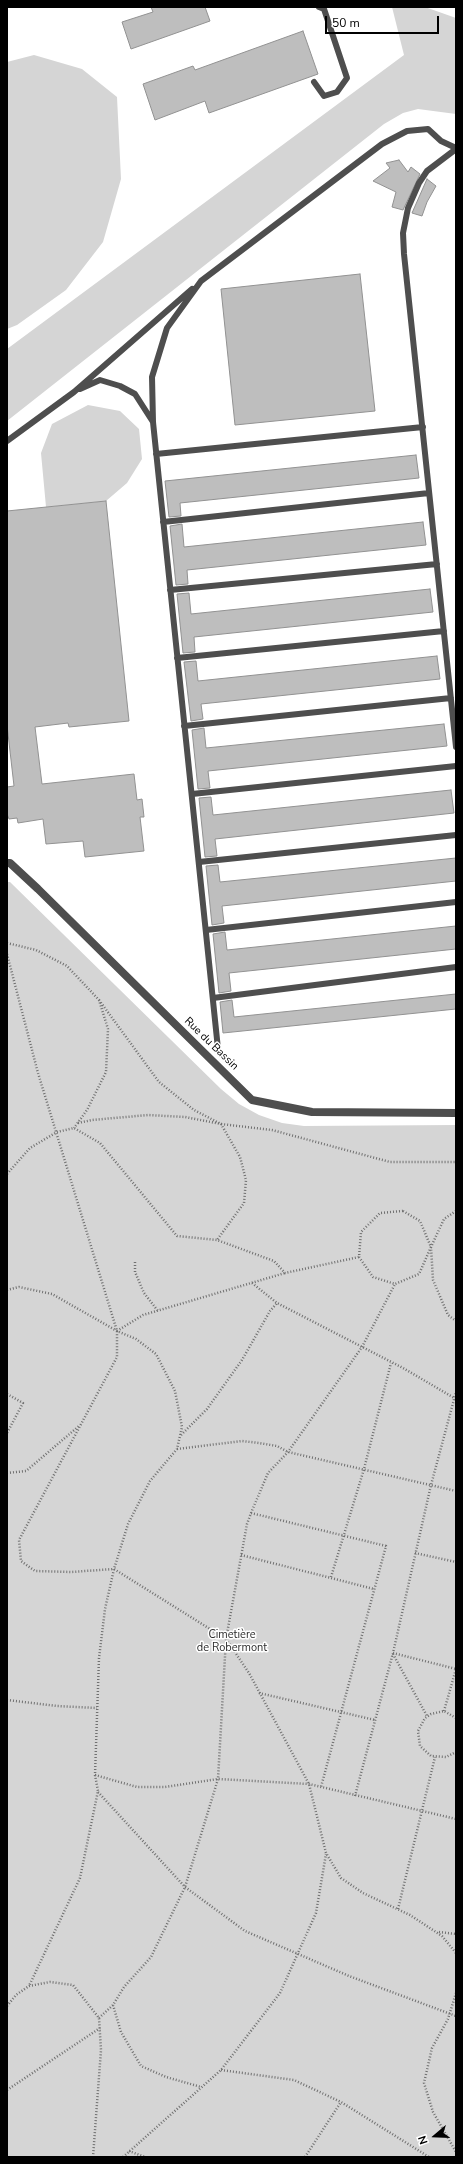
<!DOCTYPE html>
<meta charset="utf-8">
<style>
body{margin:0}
#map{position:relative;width:463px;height:2164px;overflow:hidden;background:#fff;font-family:"Nunito Sans",sans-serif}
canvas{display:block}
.frame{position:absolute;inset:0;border:8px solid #000;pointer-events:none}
.north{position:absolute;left:415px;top:2116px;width:40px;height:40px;-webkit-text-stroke:3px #fff;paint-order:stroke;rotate:251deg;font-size:11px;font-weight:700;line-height:16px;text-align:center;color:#000}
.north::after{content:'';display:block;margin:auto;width:14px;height:18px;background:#000;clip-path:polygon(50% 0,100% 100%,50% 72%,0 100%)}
.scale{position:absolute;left:325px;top:16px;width:114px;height:18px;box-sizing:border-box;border:2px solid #000;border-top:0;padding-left:5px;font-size:12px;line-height:14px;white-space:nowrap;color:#000;-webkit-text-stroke:3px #fff;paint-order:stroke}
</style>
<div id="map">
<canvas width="463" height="2164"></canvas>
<div class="frame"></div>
<div class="north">N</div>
<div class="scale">50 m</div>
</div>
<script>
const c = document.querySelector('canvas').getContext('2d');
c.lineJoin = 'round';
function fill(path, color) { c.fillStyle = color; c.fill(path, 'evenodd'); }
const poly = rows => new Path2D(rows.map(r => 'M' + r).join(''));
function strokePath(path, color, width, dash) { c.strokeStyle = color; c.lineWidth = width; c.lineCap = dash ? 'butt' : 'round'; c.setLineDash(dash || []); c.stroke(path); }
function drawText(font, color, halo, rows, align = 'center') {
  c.font = font + ' "Nunito Sans",sans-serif'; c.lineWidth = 3; c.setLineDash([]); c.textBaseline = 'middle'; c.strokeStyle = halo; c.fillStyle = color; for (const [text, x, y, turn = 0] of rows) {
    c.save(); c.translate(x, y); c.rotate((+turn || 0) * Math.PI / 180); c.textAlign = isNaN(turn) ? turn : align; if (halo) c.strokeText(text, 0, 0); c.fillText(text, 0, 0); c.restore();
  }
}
const green = poly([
 [392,7,425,7,456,18,456,114,418,109,403,113,384,124,7,421,7,349,404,55],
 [34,55,82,69,117,97,121,179,103,242,66,290,17,325,7,329,7,62],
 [88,405,120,411,139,429,142,459,127,483,106,501,46,507,41,453,52,424],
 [7,882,10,882,221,1089,239,1104,259,1115,282,1123,304,1126,456,1125,456,2157,7,2157]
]);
const building = poly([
 [151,7,205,7,210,21,131,49,122,22,153,12,151,7],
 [303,31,318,74,209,113,205,101,155,120,143,84,193,66,195,70,303,31],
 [399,160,408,172,411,167,420,174,403,210,392,207,396,192,373,181,390,168,386,163,399,160],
 [427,179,436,186,427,202,422,216,412,213,427,179],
 [360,274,375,411,235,425,221,289,360,274],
 [416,455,419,478,180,503,181,516,169,517,165,481,416,455],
 [106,501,129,721,69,727,68,723,35,727,42,784,134,774,137,800,142,799,144,817,140,817,144,851,85,857,83,841,46,844,43,819,18,823,17,818,9,819,7,814,7,787,14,786,7,725,7,511,106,501],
 [423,522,426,545,187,570,188,584,176,585,170,526,182,524,184,547,423,522],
 [430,589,433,612,194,637,195,652,183,653,177,594,189,593,191,614,430,589],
 [437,656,440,679,201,704,203,719,191,721,184,662,196,661,198,681,437,656],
 [444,724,447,746,208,771,210,788,198,789,192,730,204,728,206,748,444,724],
 [451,790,454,813,215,839,217,856,205,857,199,798,211,797,213,815,451,790],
 [456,858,456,881,222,906,224,923,212,925,206,866,218,865,220,882,456,858],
 [456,926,456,949,229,973,231,991,219,993,213,934,225,932,227,950,456,926],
 [456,994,456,1009,223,1033,220,1002,232,1000,234,1017,456,994]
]);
const path = poly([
 [7,943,36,950,67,966,99,1000,108,1029,106,1072,87,1110,74,1128],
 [7,954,38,1073,117,1331,117,1357,19,1540,21,1561,35,1571,71,1572,114,1569,226,1639,249,1673,309,1784,326,1853,341,1878,363,1893,410,1915,442,1936,456,1953],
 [99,1000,159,1082,194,1110,221,1124,272,1130,390,1162,456,1162],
 [78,1123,92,1120,148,1115,185,1117,221,1124,240,1157,246,1180,244,1203,217,1240],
 [7,1174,30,1148,57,1132,74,1128,100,1143,177,1236,217,1240,274,1261,285,1273,359,1257],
 [403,1211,420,1221,431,1247,419,1274,395,1284,373,1277,359,1257,361,1232,380,1213,403,1211],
 [456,1211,444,1219,431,1247,433,1280,448,1315,456,1321],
 [135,1262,135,1272,144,1293,158,1311],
 [252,1283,277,1303,403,1368,456,1399],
 [7,1290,19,1287,52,1294,117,1331,136,1339,156,1354,175,1391,182,1427,177,1449,150,1481,128,1524,114,1569,105,1609,99,1658,95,1775,98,1791,80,1878,29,1986],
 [117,1331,143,1315,285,1273],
 [7,1394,23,1403,7,1433],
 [181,1435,207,1409,242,1360,270,1311,277,1303],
 [177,1449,242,1441,259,1443,277,1446,288,1452,456,1491],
 [7,1473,26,1471,79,1426],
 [251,1513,386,1546,321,1787],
 [415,1553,456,1562],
 [241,1555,374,1589],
 [331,1577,364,1469,391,1363],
 [393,1653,456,1669],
 [393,1654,427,1716],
 [259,1693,375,1720],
 [7,1700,57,1706,97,1708],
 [444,1711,456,1669],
 [456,1718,444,1711,431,1714,425,1718,418,1731,420,1746,431,1756,446,1757,456,1752],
 [95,1775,137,1787,165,1787,218,1779,309,1784,456,1819],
 [98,1792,185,1887,245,1931,349,1976,456,2016],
 [355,1796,393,1653,431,1485,456,1392],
 [398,1909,435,1757],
 [439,1932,456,1934],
 [456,1993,448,2019,432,2048,424,2083,433,2112,456,2152],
 [113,2005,121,2032,141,2066,166,2077,201,2087],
 [7,2006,16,1995,29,1986,50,1982,73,1985,99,2018,101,2050,93,2157],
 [99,2018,113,2005,124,1987,151,1957,185,1887,218,1779,226,1639,247,1524,251,1513,268,1473,288,1452,362,1347,395,1284],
 [221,2070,294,2080,341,2102,429,2157],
 [7,2090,100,2028],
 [129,2151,145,2157],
 [123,2157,221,2070,280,1993,316,1913,326,1854],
 [305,2157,341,2102]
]);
const lane = poly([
 [314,82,324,96,337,92,347,78,324,9,319,7],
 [456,149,427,171,419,183,408,208,403,233,404,254,456,747],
 [80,389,100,380,120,386,135,394,153,422],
 [7,441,74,392,192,289],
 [156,454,423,427],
 [163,522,429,493],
 [170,590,437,564],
 [177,658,444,631],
 [184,726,451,698],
 [192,794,456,766],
 [199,862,456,835],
 [206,930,456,902],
 [213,998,456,967],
 [218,1049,153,422,152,377,167,328,201,281,382,144,407,131,428,129,441,141,456,148]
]);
const street = poly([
 [7,863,10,863,38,889,252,1100,312,1112,456,1113]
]);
const streetNames = [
 ["Rue du Bassin",211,1044,44]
];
const parkNames = [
 ["Cimetière",232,1635],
 ["de Robermont",232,1648]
];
fill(green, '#d5d5d5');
fill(building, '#bebebe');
strokePath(building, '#929292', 1);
strokePath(path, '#707070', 2.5, [1, 2]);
strokePath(lane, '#4e4e4e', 6);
strokePath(street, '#4e4e4e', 8);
drawText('11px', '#000', '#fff', streetNames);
drawText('11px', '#2c2c2c', '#fff', parkNames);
</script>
